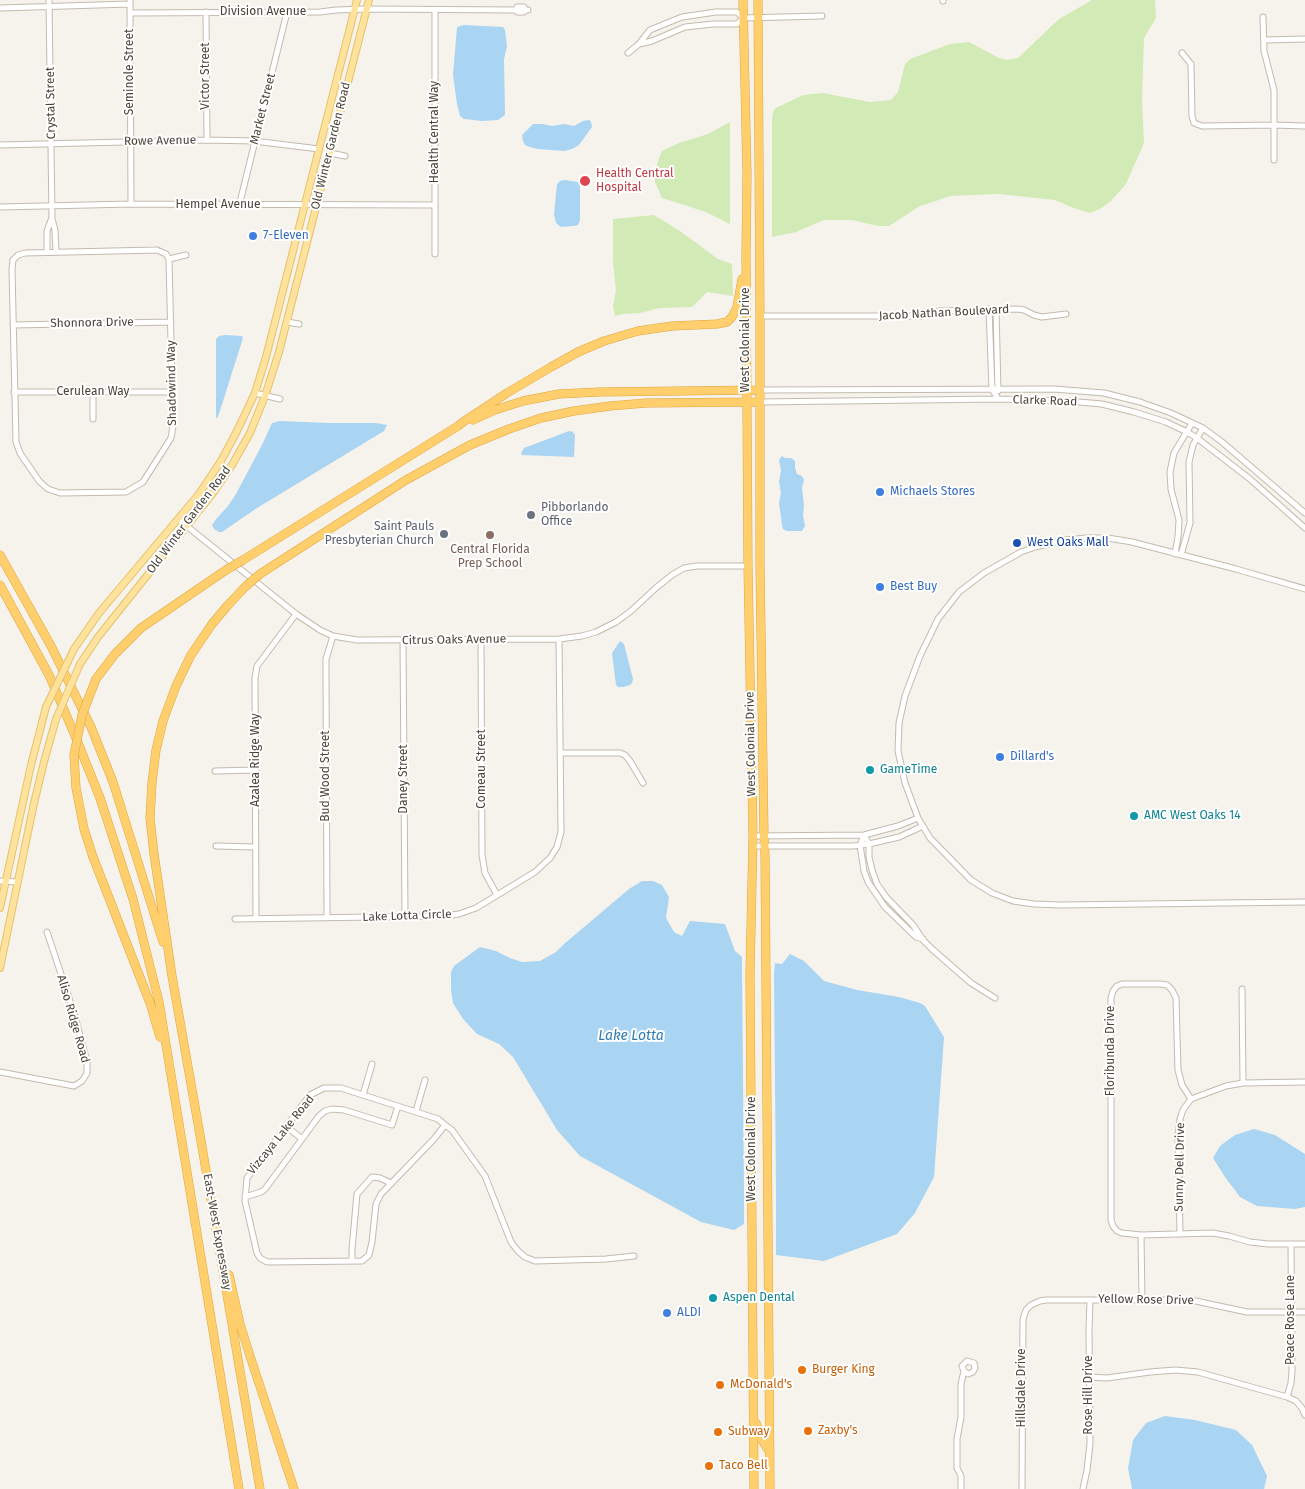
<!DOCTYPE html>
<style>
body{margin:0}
canvas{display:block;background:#f6f3ec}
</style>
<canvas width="1305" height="1489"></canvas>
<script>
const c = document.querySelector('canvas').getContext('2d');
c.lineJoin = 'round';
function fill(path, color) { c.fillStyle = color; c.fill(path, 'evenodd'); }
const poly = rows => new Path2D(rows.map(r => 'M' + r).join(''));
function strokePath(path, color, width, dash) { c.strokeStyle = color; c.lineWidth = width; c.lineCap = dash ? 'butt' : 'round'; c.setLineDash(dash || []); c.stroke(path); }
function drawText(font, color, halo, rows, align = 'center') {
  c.font = font + ' "Fira Sans",sans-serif'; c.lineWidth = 4; c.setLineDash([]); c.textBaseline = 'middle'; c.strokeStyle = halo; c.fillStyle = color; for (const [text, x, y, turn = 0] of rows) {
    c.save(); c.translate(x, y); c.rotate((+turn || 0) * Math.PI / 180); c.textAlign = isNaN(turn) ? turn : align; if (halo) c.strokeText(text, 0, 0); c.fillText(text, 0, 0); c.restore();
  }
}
const green = poly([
 [1092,0,1155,0,1156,18,1144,38,1142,100,1144,143,1126,184,1111,201,1100,209,1090,213,1071,207,1055,200,999,194,951,196,920,206,889,226,878,226,852,220,824,220,796,232,772,237,772,117,774,109,803,95,823,93,870,102,891,100,898,92,905,64,910,59,950,44,969,42,999,58,1006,60,1018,58,1059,19],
 [730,122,730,224,706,212,662,198,655,182,655,172,659,158,662,151,679,143,708,134],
 [654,215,680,231,718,259,732,264,733,296,707,292,692,307,660,308,640,313,623,314,615,316,613,306,616,291,613,262,613,219]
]);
const water = poly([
 [464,25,503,27,505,30,507,46,504,59,505,115,498,120,482,121,464,119,460,116,457,104,453,75,457,27],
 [589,120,591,122,592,127,579,145,572,149,564,151,538,149,530,147,525,145,523,141,522,135,533,124,542,124,552,126,564,124,574,126,583,121],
 [565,180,578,182,580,184,580,220,578,225,574,226,561,227,556,223,554,214,557,184,560,181],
 [225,335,242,336,243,338,218,417,216,418,216,339,219,336],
 [280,421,328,423,376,423,387,425,384,431,257,508,222,532,219,532,214,529,212,525,217,518,228,506,236,494,262,445,272,423],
 [569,431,573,432,575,435,574,457,522,455,521,453,524,448],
 [782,456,785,458,791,458,795,461,795,468,797,474,802,476,804,480,802,488,804,506,803,515,805,526,802,531,787,531,783,529,782,525,779,503,781,493,779,482,781,470,779,460],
 [620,641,624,644,633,679,632,683,630,685,623,687,618,687,616,685,612,653],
 [642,881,653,881,662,885,669,897,666,918,674,932,682,936,690,921,725,924,735,951,742,957,743,1080,775,1080,774,974,775,963,782,964,790,954,804,961,824,981,857,990,899,997,920,1003,925,1006,944,1037,934,1177,915,1213,897,1234,824,1261,776,1255,776,1192,744,1192,744,1224,734,1230,701,1222,580,1156,557,1130,513,1057,499,1044,477,1034,463,1019,453,1003,451,990,451,972,454,966,480,947,496,951,510,958,522,962,540,961,556,952,564,944,629,889],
 [1254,1129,1275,1135,1305,1154,1305,1207,1295,1209,1257,1206,1240,1197,1225,1177,1213,1158,1220,1146,1235,1135],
 [1165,1416,1195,1420,1236,1430,1252,1445,1267,1476,1264,1489,1132,1489,1128,1468,1133,1440,1146,1423]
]);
const pier = poly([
 [743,1079,775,1079,776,1192,744,1192]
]);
const minor = poly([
 [49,0,52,219,55,230,56,252],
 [130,0,131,204],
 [943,0,943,1],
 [0,8,130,4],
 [435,10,435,254],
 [525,10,524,7,517,7,516,10,517,12,524,12,525,10,528,10],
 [206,12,207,140],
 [130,13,320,12,336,10,367,9,516,10],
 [1263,17,1264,51,1274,90,1274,160],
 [1264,40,1305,39],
 [639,44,652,41,685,27,713,24,737,24,743,18,822,16],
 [628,53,639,44,650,30,682,17,716,12,737,12,743,18],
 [1182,53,1191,64,1192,116,1194,123,1202,126,1274,125,1305,126],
 [0,145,207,140,254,141,319,149],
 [330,153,345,156],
 [239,206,287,12],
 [0,207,131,204,435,205],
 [157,250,166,254,169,259,173,426,171,438,143,482,126,492,60,493,48,489,39,481,20,453,16,442,12,269,13,260,18,255,25,253,157,250],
 [47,252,47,231,51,220],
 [169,259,186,255],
 [989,309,992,389,998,399],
 [996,309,998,391],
 [760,316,922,316,939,311,1018,309,1024,310,1034,315,1042,317,1066,314],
 [287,322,299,324],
 [13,325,171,322],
 [760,390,1054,389,1104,393,1140,402,1171,413,1203,428,1222,442,1305,513],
 [14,392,172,392],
 [255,393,280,399],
 [760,402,998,399,1067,401,1102,404,1134,412,1166,422,1187,432,1197,438,1250,479,1305,528],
 [93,419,93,392],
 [178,519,296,614,320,630,333,636,357,640,559,639,582,636,596,632,616,622,631,611,657,587,672,575,684,568,697,566,748,566],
 [1175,554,1178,537,1179,520,1171,489,1170,472,1174,453,1192,423],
 [1181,555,1190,523,1189,462,1193,445,1203,428],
 [1305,589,1236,569,1132,542,1108,538,1086,538,1065,540,1035,547,1021,552,984,573,959,592,938,619,920,656,905,696,899,723,898,751,905,783,918,818,930,838,971,880,992,893,1013,901,1034,904,1061,905,1305,902],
 [403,640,405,917],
 [481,640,482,855,485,873,497,895],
 [561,753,620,753,625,755,630,761,643,783],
 [215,771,256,770],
 [864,835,869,844,869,857,872,870,877,884,886,897,913,925,923,940,932,949,971,983,995,998],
 [864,835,860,845,864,871,868,882,885,907,916,937,923,939],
 [753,836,864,835,898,826,918,818],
 [216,846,256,847],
 [753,846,853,846,869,844,899,837,923,826],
 [0,881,17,882],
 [327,917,326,671,326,659,333,636],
 [235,919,444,916,459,914,476,908,535,872,550,858,557,847,561,832,559,639],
 [256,919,255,678,257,666,296,614],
 [1242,989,1243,1083],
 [0,1072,74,1086,82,1081,87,1073,87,1062,74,1013,47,932],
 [363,1095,372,1064],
 [1191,1099,1182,1085,1178,1070,1176,998,1172,990,1167,985,1160,984,1122,984,1117,986,1113,991,1111,998,1111,1220,1113,1226,1117,1231,1122,1233,1141,1235,1213,1233,1229,1236,1250,1242,1268,1244,1305,1244],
 [416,1111,425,1080],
 [445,1125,434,1139,381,1194,376,1204,372,1242,369,1255,362,1261,267,1262,260,1258,257,1253,245,1201,247,1178,310,1095,324,1088,341,1088,438,1119,445,1125,452,1130,485,1176,511,1242,518,1251,525,1257,535,1261,606,1259,634,1256],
 [286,1126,302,1139],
 [245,1197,261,1192,265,1189,319,1116,325,1111,332,1109,344,1110,392,1125,398,1106],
 [1180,1234,1178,1135,1180,1119,1183,1110,1191,1099,1226,1086,1243,1083,1305,1082],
 [1141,1235,1142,1301],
 [352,1261,352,1249,357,1194,372,1177,380,1178,391,1183],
 [1089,1377,1107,1378,1150,1372,1175,1370,1198,1372,1287,1397,1296,1401,1302,1408,1305,1415],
 [1287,1397,1291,1383,1292,1371,1291,1244],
 [961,1489,961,1476,957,1468,957,1439,961,1417,961,1384,964,1371,962,1366,967,1361,974,1363,975,1368,973,1372,968,1374,964,1371],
 [1022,1489,1023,1319,1026,1310,1031,1305,1040,1301,1046,1300,1191,1300,1247,1312,1305,1312],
 [1083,1489,1087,1470,1090,1444,1089,1330,1090,1300]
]);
const major = poly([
 [74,649,99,613,199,494,221,461,237,431,255,393,266,357,357,0],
 [80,664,98,637,213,493,232,465,250,433,265,396,279,352,369,0],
 [0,908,31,765,46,707],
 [0,968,34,803,44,762,56,719]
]);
const highway = poly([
 [743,0,747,174,746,255,748,566,753,836,750,975,754,1489],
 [758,0,760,316,760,564,764,836,765,855,770,1489],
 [473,420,495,410,523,401,559,394,599,392,760,390],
 [0,555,51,646,91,727,113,782,163,942],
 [243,560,458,426,463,422,507,393,551,367,578,352,604,341,638,331,672,326,717,324,727,322,732,317,737,307,742,279],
 [260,574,406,480,470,445,509,429,541,418,574,411,610,406,646,403,760,402],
 [0,585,49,675,76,738,100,798,133,899,159,1002,239,1489],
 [246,586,228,605,212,624,191,655,176,686,163,721,156,750,152,783,150,818,154,854,172,976,200,1135,260,1489],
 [96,679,115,654,141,628,226,570],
 [74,755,76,788,84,829,93,857,150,1003,160,1037],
 [229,1275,240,1324,250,1356,294,1489],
 [756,1423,762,1440,770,1453]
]);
const majorBridge = poly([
 [46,707,74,649],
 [56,719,80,664]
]);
const highwayBridge = poly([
 [226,570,243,560],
 [246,586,260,574],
 [74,755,82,715,96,679]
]);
const markers = [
 [585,181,6,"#e0444e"],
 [253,236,5,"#3f7fe0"],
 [880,492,5,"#3f7fe0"],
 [531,515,5,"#6b7280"],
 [444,534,5,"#6b7280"],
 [490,535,5,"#8d6e63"],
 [1017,543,5,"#1a4fb4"],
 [880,587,5,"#3f7fe0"],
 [1000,757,5,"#3f7fe0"],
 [870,770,5,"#0f9aa8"],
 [1134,816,5,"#0f9aa8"],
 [713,1298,5,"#0f9aa8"],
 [667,1313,5,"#3f7fe0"],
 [802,1370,5,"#e8710a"],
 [720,1385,5,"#e8710a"],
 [808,1431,5,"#e8710a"],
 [718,1432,5,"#e8710a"],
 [709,1466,5,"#e8710a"]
];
const streetNames = [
 ["Division Avenue",263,12],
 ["Seminole Street",130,72,-90],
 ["Victor Street",206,76,-90],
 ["Crystal Street",51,103,-91],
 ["Market Street",263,109,-76],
 ["Health Central Way",435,132,-90],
 ["Rowe Avenue",160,141,-1],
 ["Old Winter Garden Road",331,146,-76],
 ["Hempel Avenue",218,205],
 ["Jacob Nathan Boulevard",944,313,-3],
 ["Shonnora Drive",92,323,-1],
 ["West Colonial Drive",746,340,-90],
 ["Shadowind Way",172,383,-91],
 ["Cerulean Way",93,392],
 ["Clarke Road",1045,401,2],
 ["Old Winter Garden Road",189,520,-53],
 ["Citrus Oaks Avenue",454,640,-1],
 ["West Colonial Drive",751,744,-91],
 ["Azalea Ridge Way",256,760,-90],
 ["Comeau Street",482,769,-90],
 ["Bud Wood Street",326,776,-90],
 ["Daney Street",404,779,-90],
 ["Lake Lotta Circle",407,916,-2],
 ["Aliso Ridge Road",73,1019,74],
 ["Floribunda Drive",1111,1051,-90],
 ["Vizcaya Lake Road",281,1135,-51],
 ["West Colonial Drive",752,1149,-90],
 ["Sunny Dell Drive",1180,1167,-89],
 ["East-West Expressway",217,1232,80],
 ["Yellow Rose Drive",1146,1300,1],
 ["Peace Rose Lane",1291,1320,-90],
 ["Hillsdale Drive",1022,1388,-90],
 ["Rose Hill Drive",1089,1395,-90]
];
const healthNames = [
 ["Health Central",596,174],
 ["Hospital",596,188]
];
const shopNames = [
 ["7-Eleven",263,236],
 ["Michaels Stores",890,492],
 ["Best Buy",890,587],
 ["Dillard's",1010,757],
 ["ALDI",677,1313]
];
const worshipNames = [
 ["Pibborlando",541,508],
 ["Office",541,522],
 ["Saint Pauls",434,527,"right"],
 ["Presbyterian Church",434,541,"right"]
];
const transitNames = [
 ["West Oaks Mall",1027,543]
];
const educationNames = [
 ["Central Florida",490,550],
 ["Prep School",490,564]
];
const cultureNames = [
 ["GameTime",880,770],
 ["AMC West Oaks 14",1144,816],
 ["Aspen Dental",723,1298]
];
const foodNames = [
 ["Burger King",812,1370],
 ["McDonald's",730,1385],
 ["Zaxby's",818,1431],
 ["Subway",728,1432],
 ["Taco Bell",719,1466]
];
const waterNames = [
 ["Lake Lotta",631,1036]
];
fill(green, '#d2eab5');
fill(water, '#a9d4f2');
fill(pier, '#f6f3ec');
strokePath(minor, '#c2bbae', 7);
strokePath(major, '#e6c16a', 8);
strokePath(highway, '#e0a43c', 9);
strokePath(minor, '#fff', 5);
strokePath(major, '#ffe39c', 6);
strokePath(highway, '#ffcf6e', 8);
strokePath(majorBridge, '#e6c16a', 8, []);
strokePath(highwayBridge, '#e0a43c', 9, []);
strokePath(majorBridge, '#ffe39c', 6);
strokePath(highwayBridge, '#ffcf6e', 8);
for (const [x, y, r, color] of markers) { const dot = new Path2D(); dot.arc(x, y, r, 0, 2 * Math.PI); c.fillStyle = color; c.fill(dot); strokePath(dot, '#fff', 2); }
drawText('12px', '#4b4439', '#fff', streetNames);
drawText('12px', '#be3a42', '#fff', healthNames, 'left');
drawText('12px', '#366cbe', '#fff', shopNames, 'left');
drawText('12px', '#5b616d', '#fff', worshipNames, 'left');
drawText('12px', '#164399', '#fff', transitNames, 'left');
drawText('12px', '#785e54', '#fff', educationNames);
drawText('12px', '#0d838f', '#fff', cultureNames, 'left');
drawText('12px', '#c56008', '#fff', foodNames, 'left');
drawText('italic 14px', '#2e7ab2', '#fff', waterNames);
</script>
